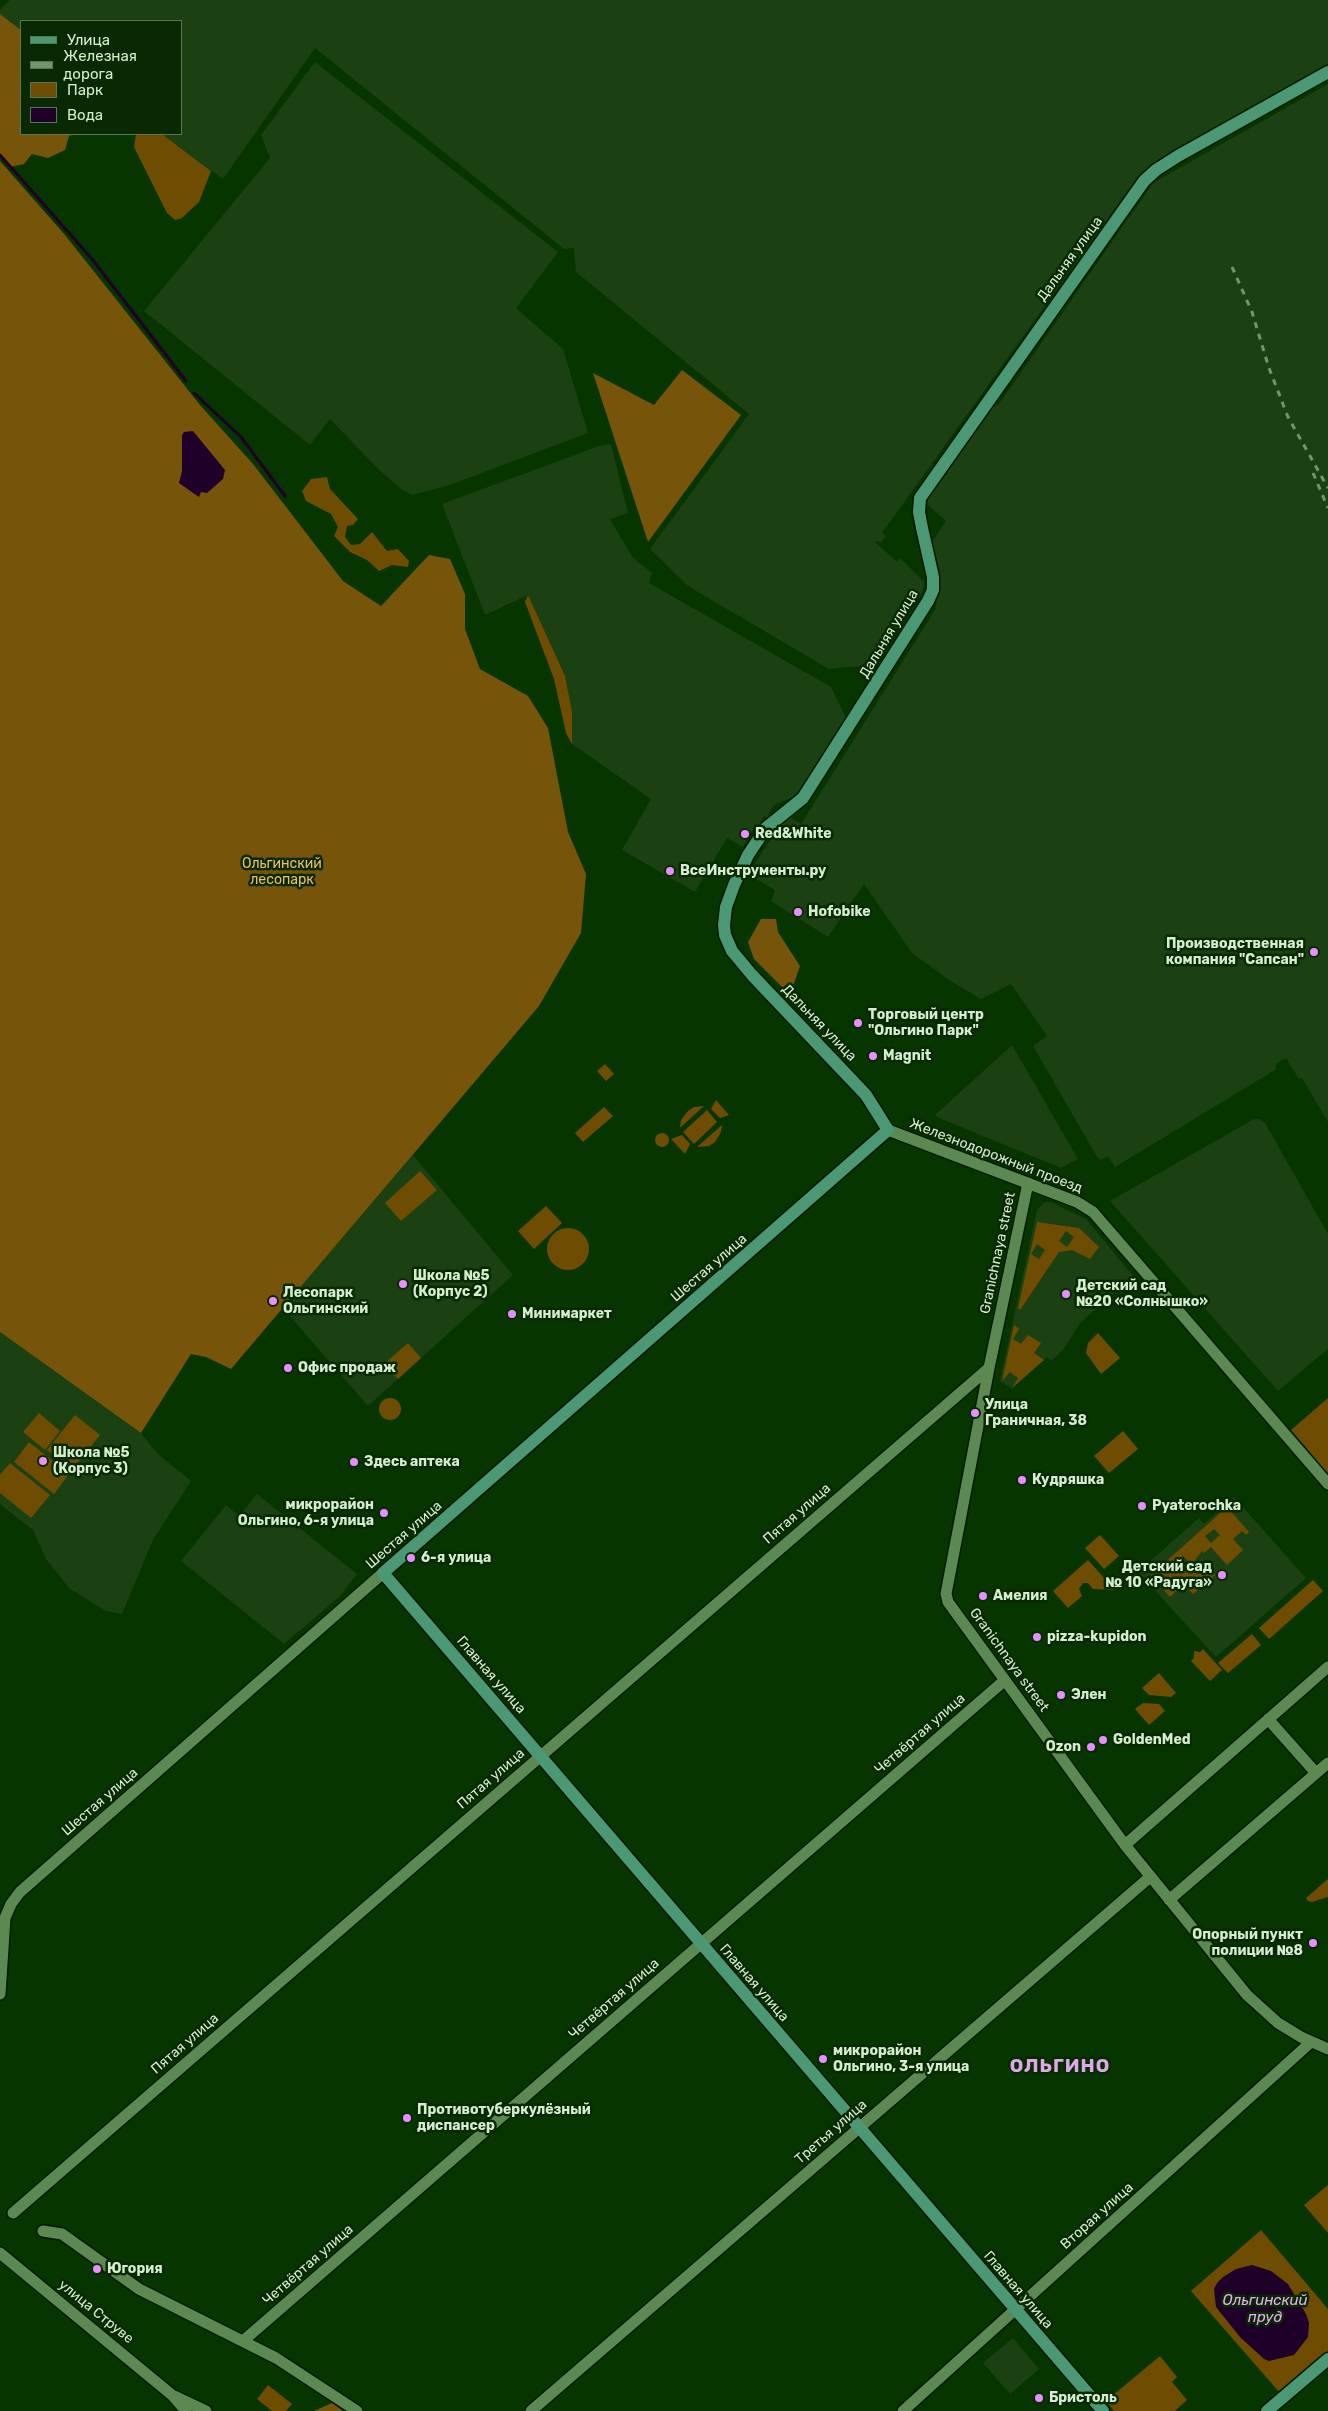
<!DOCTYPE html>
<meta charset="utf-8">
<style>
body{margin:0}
#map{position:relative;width:1328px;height:2411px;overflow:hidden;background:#073500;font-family:Rubik,sans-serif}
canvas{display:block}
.legend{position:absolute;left:20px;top:20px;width:162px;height:115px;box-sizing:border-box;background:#082901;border:1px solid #5a7753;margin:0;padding:6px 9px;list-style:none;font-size:15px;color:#d4edcf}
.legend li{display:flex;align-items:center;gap:10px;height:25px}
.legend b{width:25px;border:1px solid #5a7753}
</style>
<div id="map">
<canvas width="1328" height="2411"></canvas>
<ul class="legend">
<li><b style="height:6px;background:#4a9974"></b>Улица</li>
<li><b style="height:6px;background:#72956c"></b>Железная дорога</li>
<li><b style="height:14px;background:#6e4d02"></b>Парк</li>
<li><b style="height:14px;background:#1f0028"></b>Вода</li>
</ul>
</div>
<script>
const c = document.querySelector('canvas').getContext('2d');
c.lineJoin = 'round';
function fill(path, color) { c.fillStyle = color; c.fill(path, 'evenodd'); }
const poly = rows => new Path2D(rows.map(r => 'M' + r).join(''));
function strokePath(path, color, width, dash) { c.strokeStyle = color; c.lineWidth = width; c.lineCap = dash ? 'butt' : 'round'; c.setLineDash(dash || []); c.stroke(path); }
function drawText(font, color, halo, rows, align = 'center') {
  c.font = font + ' Rubik,sans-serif'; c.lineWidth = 5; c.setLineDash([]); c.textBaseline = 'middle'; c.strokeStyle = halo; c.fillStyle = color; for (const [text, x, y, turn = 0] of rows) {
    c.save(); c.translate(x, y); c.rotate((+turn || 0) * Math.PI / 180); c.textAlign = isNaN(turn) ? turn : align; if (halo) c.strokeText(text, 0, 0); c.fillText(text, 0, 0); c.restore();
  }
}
const built = poly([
 [10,0,1328,0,1328,65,1151,165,1138,176,882,533,886,536,881,543,877,541,875,542,897,562,900,558,924,582,922,593,870,665,829,669,698,592,687,585,650,549,749,414,576,272,574,248,564,249,315,48,223,179,162,134,181,134,181,21,21,21,21,30,0,14,0,10],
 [315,62,558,252,516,308,563,349,588,433,450,485,412,495,401,489,380,471,330,419,310,445,144,311,270,158,261,135],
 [1328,84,1328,1122,1302,1078,1299,1079,1286,1058,1277,1063,1275,1070,1115,1167,1108,1156,1101,1160,1097,1157,1033,1046,1047,1036,1011,984,981,999,949,980,912,953,864,884,828,937,771,901,775,890,748,874,787,815,801,824,935,610,938,595,931,543,946,521,930,507,927,503,929,495,990,409,999,404,1153,183],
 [611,444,628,513,610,519,633,558,652,573,649,583,831,687,847,720,800,794,774,805,767,817,764,816,759,825,756,824,743,847,727,838,695,892,622,850,651,799,572,744,572,734,528,595,485,615,442,504,599,446],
 [1012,1045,1078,1159,1061,1168,939,1118,935,1115],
 [1254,1119,1259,1119,1265,1123,1328,1234,1328,1349,1278,1391,1110,1201],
 [413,1155,513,1275,368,1406,283,1308],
 [1045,1202,1051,1202,1086,1219,1133,1276,1080,1323,1064,1349,1051,1361,1047,1357,1012,1389,1000,1381,1037,1210],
 [0,1332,141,1433,158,1454,191,1481,153,1540,122,1614,106,1611,70,1589,46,1559,33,1530,0,1504],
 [257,1494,357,1574,339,1597,284,1644,181,1561,226,1505,239,1516],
 [1234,1497,1306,1578,1216,1657,1138,1572,1199,1518,1204,1524],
 [1013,2338,1039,2369,1010,2394,983,2363]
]);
const green = poly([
 [136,134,162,134,211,171,199,202,182,218,175,220,167,213,134,147],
 [327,477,330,489,358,519,353,525,347,526,345,537,351,545,360,544,372,532,387,551,398,549,409,561,408,567,392,565,379,571,367,560,350,552,334,536,338,527,331,514,306,501,302,491,311,479],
 [528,595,565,676,572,712,572,744,566,733,554,679,525,602],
 [605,1064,614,1074,606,1081,597,1071],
 [716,1100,729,1115,720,1118,711,1109],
 [704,1106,680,1128,681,1120,688,1111,694,1107],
 [604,1107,613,1116,583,1142,575,1133],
 [707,1110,717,1122,694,1144,683,1132],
 [722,1125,721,1132,715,1142,709,1146,697,1147],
 '655 1140a7 7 0 1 1 14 0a7 7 0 1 1-14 0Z',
 [682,1135,690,1144,685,1154,671,1139],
 [420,1171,437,1190,401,1221,385,1203],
 [546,1206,562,1223,534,1249,518,1231],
 [1037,1222,1079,1228,1099,1247,1090,1259,1072,1250,1059,1252,1020,1310,1018,1308],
 [1066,1231,1074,1237,1067,1247,1059,1241],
 [1037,1244,1045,1250,1039,1259,1031,1254],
 '547 1249a21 21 0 1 1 42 0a21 21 0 1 1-42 0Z',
 [1014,1325,1019,1329,1013,1339,1021,1344,1028,1335,1041,1343,1034,1353,1044,1360,1012,1388,1018,1378,1010,1372,1002,1381],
 [1098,1333,1120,1358,1101,1374,1086,1353,1088,1343],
 [408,1343,421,1358,398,1379,384,1364],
 '379 1409a11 11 0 1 1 22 0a11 11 0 1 1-22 0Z',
 [1328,1398,1328,1474,1291,1430],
 [39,1413,60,1431,45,1450,23,1432],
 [75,1415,100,1435,72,1470,47,1450],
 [1123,1431,1138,1449,1109,1473,1094,1456],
 [29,1442,69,1474,54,1494,14,1462],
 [10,1463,50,1495,31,1518,0,1493,0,1475],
 [1227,1507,1249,1532,1246,1535,1242,1531,1233,1539,1243,1550,1227,1565,1211,1547,1204,1553,1202,1551,1192,1564,1201,1573,1208,1567,1215,1575,1193,1594,1183,1584,1170,1597,1151,1575],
 [1214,1529,1220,1535,1211,1543,1205,1536],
 [1183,1556,1189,1562,1180,1570,1174,1563],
 [1100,1535,1119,1556,1104,1569,1085,1548],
 [1088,1560,1115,1590,1093,1589,1088,1583,1083,1583,1079,1589,1082,1596,1068,1608,1053,1591],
 [1313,1580,1323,1591,1269,1639,1259,1628],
 [1252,1634,1261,1645,1228,1673,1218,1663],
 [1203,1649,1222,1670,1210,1681,1191,1661,1194,1658,1194,1651,1200,1652],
 [1159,1673,1176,1693,1171,1697,1149,1695,1142,1688],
 [1143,1703,1159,1704,1165,1711,1149,1725,1135,1709],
 [1328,1879,1328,1897,1312,1902,1308,1901,1306,1898],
 [1328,2185,1328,2233,1304,2205],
 [1261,2230,1328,2309,1328,2351,1280,2393,1191,2291],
 [1160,2356,1177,2377,1172,2382,1187,2400,1175,2411,1114,2411,1106,2401],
 [268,2385,292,2404,286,2411,272,2411,257,2399]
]);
const forest = poly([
 [0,14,21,30,21,134,75,134,69,136,65,150,48,158,32,154,24,164,9,167,0,155],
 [0,161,65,235,200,405,253,464,343,581,381,606,429,555,450,559,465,594,465,629,480,669,528,696,548,728,568,832,586,874,581,933,539,1006,231,1369,206,1357,191,1354,141,1433,0,1332],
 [682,370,741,415,648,542,593,373,654,405],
 [761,919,776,919,778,932,800,966,790,995,754,959,748,942],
 [332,2403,343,2411,314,2411]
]);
const water = poly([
 [193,431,225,470,223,479,207,493,201,492,199,497,179,483,182,471,182,435,184,432],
 [1252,2265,1271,2271,1288,2284,1306,2314,1309,2323,1308,2337,1294,2355,1269,2361,1264,2359,1240,2337,1216,2307,1214,2289,1217,2283,1223,2277,1236,2269]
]);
const stream = poly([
 [0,155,92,259,186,381],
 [194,393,241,437,285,496]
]);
const street = poly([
 [888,1130,1077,1202,1093,1212,1328,1484],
 [1028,1183,989,1368,946,1594,948,1602,1125,1845,1247,1995,1278,2023,1301,2037,1328,2049],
 [1268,1719,1316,1773],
 [1125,1845,1328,1667],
 [1169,1900,1328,1763],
 [0,1994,5,1918,11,1904,20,1892,383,1573],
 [13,2213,989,1368],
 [43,2231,62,2234,139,2289,276,2358,357,2411],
 [0,2253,172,2395],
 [243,2341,1005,1680],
 [186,2411,172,2395,206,2411],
 [531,2411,1150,1877],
 [903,2411,1311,2042]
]);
const secondary = poly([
 [1103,2411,383,1573,888,1130,866,1095,752,975,732,951,725,935,724,925,726,907,734,885,748,855,766,828,803,798,928,601,933,590,933,577,922,528,919,512,920,498,1144,181,1156,170,1178,156,1328,72],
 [1267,2411,1328,2359]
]);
const rail = poly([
 [1232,267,1252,312,1269,368,1288,417,1328,488],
 [1313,473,1328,508]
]);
const markers = [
 [745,834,5,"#e98efe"],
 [670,871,5,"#e98efe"],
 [798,912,5,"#e98efe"],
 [1314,952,5,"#e98efe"],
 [858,1023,5,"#e98efe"],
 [873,1056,5,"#e98efe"],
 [403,1284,5,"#e98efe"],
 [1066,1294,5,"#e98efe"],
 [273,1301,5,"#e98efe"],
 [512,1314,5,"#e98efe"],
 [288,1368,5,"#e98efe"],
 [975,1413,5,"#e98efe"],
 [43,1461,5,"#e98efe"],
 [354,1462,5,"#e98efe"],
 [1022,1480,5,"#e98efe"],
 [1142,1506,5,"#e98efe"],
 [384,1513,5,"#e98efe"],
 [411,1558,5,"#e98efe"],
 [1222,1575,5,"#e98efe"],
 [983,1596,5,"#e98efe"],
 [1037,1637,5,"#e98efe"],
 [1061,1695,5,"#e98efe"],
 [1103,1740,5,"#e98efe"],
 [1091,1747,5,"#e98efe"],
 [1313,1943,5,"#e98efe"],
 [823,2059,5,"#e98efe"],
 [407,2118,5,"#e98efe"],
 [97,2269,5,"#e98efe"],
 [1039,2398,5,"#e98efe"]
];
const streetNames = [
 ["Дальняя улица",1070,259,-54],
 ["Дальняя улица",889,634,-59],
 ["Дальняя улица",819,1023,46],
 ["Железнодорожный проезд",996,1156,21],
 ["Granichnaya street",998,1253,-78],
 ["Шестая улица",709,1268,-41],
 ["Пятая улица",797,1514,-41],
 ["Шестая улица",404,1535,-41],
 ["Granichnaya street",1009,1660,54],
 ["Главная улица",491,1675,49],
 ["Четвёртая улица",920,1734,-41],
 ["Пятая улица",491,1779,-41],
 ["Шестая улица",100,1802,-41],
 ["Главная улица",754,1983,49],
 ["Четвёртая улица",614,1999,-41],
 ["Пятая улица",185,2044,-41],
 ["Третья улица",831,2132,-41],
 ["Вторая улица",1097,2216,-42],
 ["Четвёртая улица",308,2265,-41],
 ["Главная улица",1018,2290,49],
 ["улица Струве",96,2312,39]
];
const poiNames = [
 ["Red&White",755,834],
 ["ВсеИнструменты.ру",680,871],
 ["Hofobike",808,912],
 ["Производственная",1304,944,"right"],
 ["компания \"Сапсан\"",1304,960,"right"],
 ["Торговый центр",868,1015],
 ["\"Ольгино Парк\"",868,1031],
 ["Magnit",883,1056],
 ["Школа №5",413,1276],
 ["(Корпус 2)",413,1292],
 ["Детский сад",1076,1286],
 ["№20 «Солнышко»",1076,1302],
 ["Лесопарк",283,1293],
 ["Ольгинский",283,1309],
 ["Минимаркет",522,1314],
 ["Офис продаж",298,1368],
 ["Улица",985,1405],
 ["Граничная, 38",985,1421],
 ["Школа №5",53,1453],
 ["(Корпус 3)",53,1469],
 ["Здесь аптека",364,1462],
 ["Кудряшка",1032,1480],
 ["микрорайон",374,1505,"right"],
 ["Ольгино, 6-я улица",374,1521,"right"],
 ["Pyaterochka",1152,1506],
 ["6-я улица",421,1558],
 ["Детский сад",1212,1567,"right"],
 ["№ 10 «Радуга»",1212,1583,"right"],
 ["Амелия",993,1596],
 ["pizza-kupidon",1047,1637],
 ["Элен",1071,1695],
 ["GoldenMed",1113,1740],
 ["Ozon",1081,1747,"right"],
 ["Опорный пункт",1303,1935,"right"],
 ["полиции №8",1303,1951,"right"],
 ["микрорайон",833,2051],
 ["Ольгино, 3-я улица",833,2067],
 ["Противотуберкулёзный",417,2110],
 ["диспансер",417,2126],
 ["Югория",107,2269],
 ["Бристоль",1049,2398]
];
const parkNames = [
 ["Ольгинский",282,864],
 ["лесопарк",282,880]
];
const waterNames = [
 ["Ольгинский",1265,2301],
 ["пруд",1265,2318]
];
const districtNames = [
 ["ОЛЬГИНО",1060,2067]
];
fill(built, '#1b4011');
fill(green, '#6e4d02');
fill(forest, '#76540a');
fill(water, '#1f0028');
strokePath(stream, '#1f0028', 3);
strokePath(street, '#031901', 14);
strokePath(secondary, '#031901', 15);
strokePath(street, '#5b8951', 11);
strokePath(secondary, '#4a9974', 12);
strokePath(rail, '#72956c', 3, [6, 6]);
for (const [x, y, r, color] of markers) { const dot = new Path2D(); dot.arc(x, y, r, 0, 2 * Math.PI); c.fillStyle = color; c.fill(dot); strokePath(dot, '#082901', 2); }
drawText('14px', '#d4edcf', '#082901', streetNames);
drawText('bold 14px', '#d4edcf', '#082901', poiNames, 'left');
drawText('14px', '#f1bd63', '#082901', parkNames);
drawText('italic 15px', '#eaacf9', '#082901', waterNames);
c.letterSpacing = '1px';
drawText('bold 19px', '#dba9e7', '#082901', districtNames);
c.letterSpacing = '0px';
</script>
